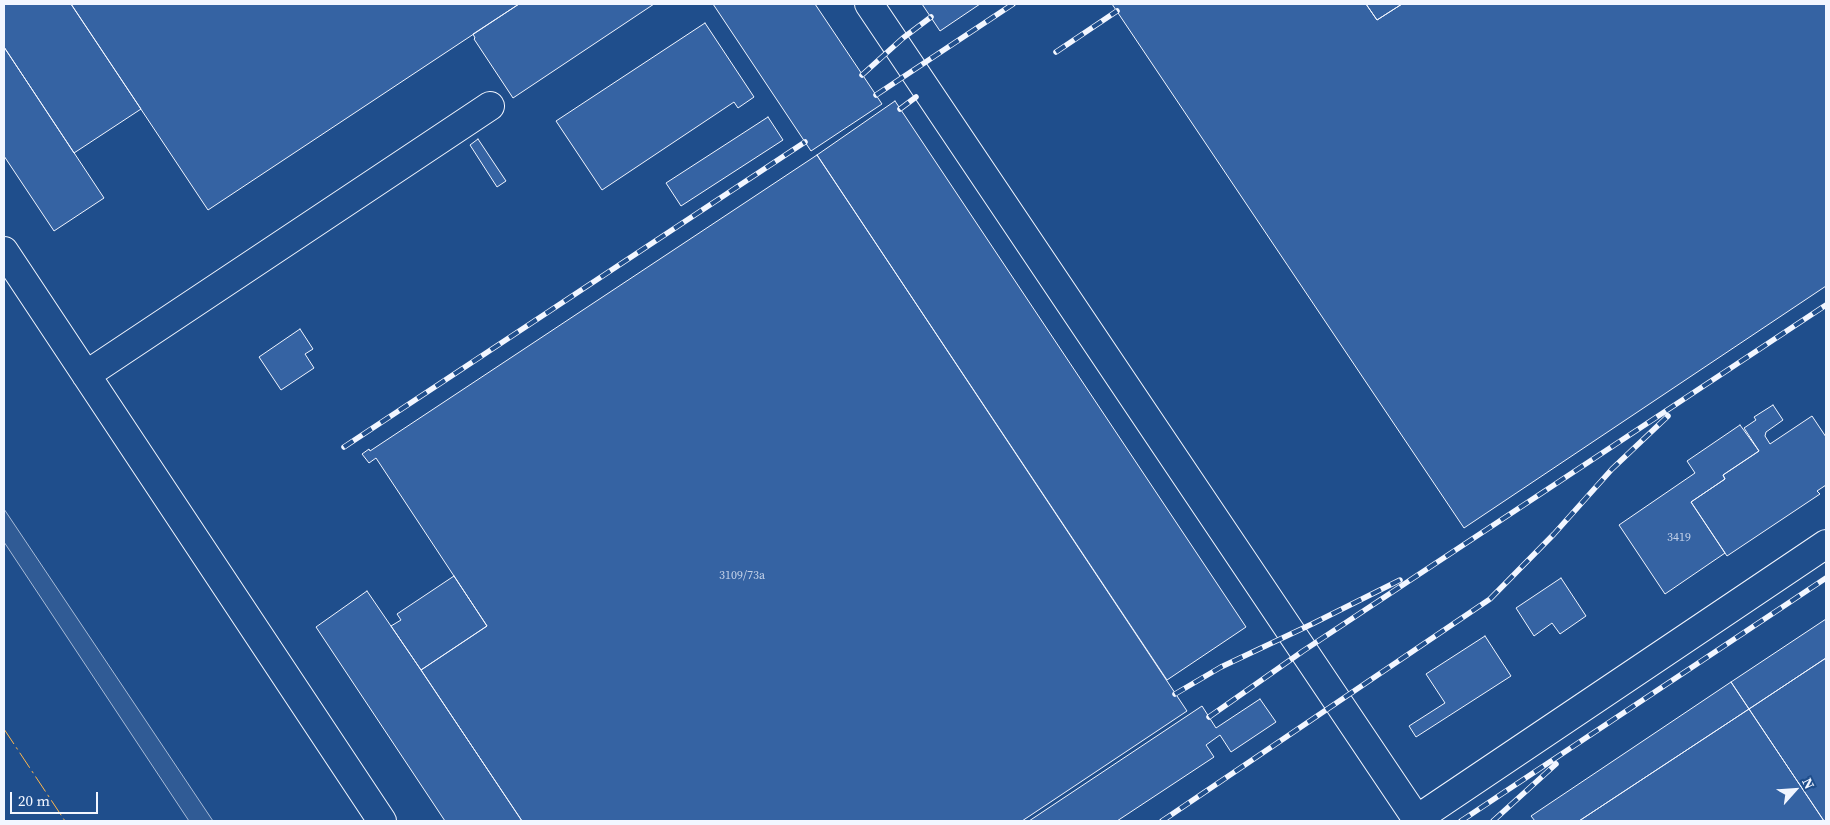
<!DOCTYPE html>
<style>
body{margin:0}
#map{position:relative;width:1830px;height:825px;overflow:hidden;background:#1f4e8c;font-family:"Source Serif 4",serif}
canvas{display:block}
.frame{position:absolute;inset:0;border:5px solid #f2f6ff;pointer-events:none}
.north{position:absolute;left:1770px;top:765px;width:50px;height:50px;-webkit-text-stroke:4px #1f4e8c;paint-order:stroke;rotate:64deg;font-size:14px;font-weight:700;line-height:20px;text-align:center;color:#f2f6ff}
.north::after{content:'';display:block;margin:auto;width:18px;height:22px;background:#f2f6ff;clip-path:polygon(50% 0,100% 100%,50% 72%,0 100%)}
.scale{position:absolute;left:10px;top:792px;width:88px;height:22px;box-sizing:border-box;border:2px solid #f2f6ff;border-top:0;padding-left:6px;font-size:15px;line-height:18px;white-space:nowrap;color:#f2f6ff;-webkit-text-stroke:4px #1f4e8c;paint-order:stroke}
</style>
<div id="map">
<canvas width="1830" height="825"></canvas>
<div class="frame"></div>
<div class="north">N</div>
<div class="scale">20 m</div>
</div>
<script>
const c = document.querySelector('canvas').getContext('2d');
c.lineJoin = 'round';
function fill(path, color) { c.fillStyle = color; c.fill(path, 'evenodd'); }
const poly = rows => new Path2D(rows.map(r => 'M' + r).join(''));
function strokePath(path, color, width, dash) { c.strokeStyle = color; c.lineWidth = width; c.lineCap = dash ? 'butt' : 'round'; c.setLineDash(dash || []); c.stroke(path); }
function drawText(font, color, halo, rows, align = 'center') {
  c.font = font + ' "Source Serif 4",serif'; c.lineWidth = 4; c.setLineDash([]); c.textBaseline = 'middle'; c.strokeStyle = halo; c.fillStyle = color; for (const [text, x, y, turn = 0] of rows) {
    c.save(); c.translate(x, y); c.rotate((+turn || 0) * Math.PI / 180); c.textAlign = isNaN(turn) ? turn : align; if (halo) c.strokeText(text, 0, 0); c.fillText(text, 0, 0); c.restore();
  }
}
const green = poly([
 [4,509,213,821,189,821,4,542,4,509]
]);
const building = poly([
 [4,4,71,4,141,109,74,153,4,47,4,4],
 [71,4,519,4,208,210,71,4],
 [519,4,654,4,513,98,474,39,475,38,473,34,519,4],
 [713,4,815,4,882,104,811,151,713,4],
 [922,4,980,4,940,31,922,4],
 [1112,4,1366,4,1377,20,1402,4,1826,4,1826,286,1464,528,1112,4],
 [1366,4,1402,4,1377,20,1366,4],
 [705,23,754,97,738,108,734,102,602,190,556,121,705,23],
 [4,47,104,198,54,231,4,156,4,47],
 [895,101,1246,627,1167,680,817,155,895,101],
 [768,117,783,140,681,206,666,183,768,117],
 [478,139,506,181,497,187,470,145,478,139],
 [817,155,1187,711,1022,821,522,821,421,670,487,626,376,458,369,463,362,454,369,449,370,451,817,155],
 [300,329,313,349,305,354,314,368,281,390,259,357,300,329],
 [1773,405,1783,420,1766,432,1765,436,1770,444,1812,416,1826,437,1826,485,1817,491,1820,494,1727,556,1691,502,1725,479,1723,475,1759,451,1744,428,1756,420,1754,417,1773,405],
 [1740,425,1759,451,1723,475,1725,479,1691,502,1725,553,1665,594,1619,525,1695,473,1687,461,1740,425],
 [454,576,487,626,421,670,391,626,401,620,397,614,454,576],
 [1561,578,1586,616,1560,634,1552,623,1534,636,1516,608,1561,578],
 [367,591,421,670,522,821,445,821,316,627,367,591],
 [1826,619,1826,658,1749,709,1731,682,1826,619],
 [1485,636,1511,676,1416,737,1409,726,1445,703,1426,674,1485,636],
 [1826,658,1826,821,1824,821,1749,709,1826,658],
 [1731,682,1749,709,1579,821,1535,821,1531,816,1731,682],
 [1260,699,1276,722,1231,752,1220,735,1206,745,1214,757,1117,821,1029,821,1202,706,1216,728,1260,699],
 [1749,709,1824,821,1579,821,1749,709]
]);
const minor = poly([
 [869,4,1418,821],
 [4,251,382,821],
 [86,375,490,106],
 [1417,819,1826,544]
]);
const rail = poly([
 [1056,52,1117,11],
 [862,75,903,38,931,17],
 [876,95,1013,4],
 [900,109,916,97],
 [344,447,805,142],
 [1175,694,1221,667,1312,624,1400,580],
 [1209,717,1303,651,1826,305],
 [1162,821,1490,599,1554,534,1612,469,1668,416],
 [1461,821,1826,578],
 [1493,821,1556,764]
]);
const power = poly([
 [4,729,65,821]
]);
const numberNames = [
 ["3419",1679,538],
 ["3109/73a",742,576]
];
fill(green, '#305b95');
strokePath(green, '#a8bbd7', 1);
fill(building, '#3563a3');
strokePath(building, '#f2f6ff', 1);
strokePath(minor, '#f2f6ff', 30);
strokePath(minor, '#1f4e8c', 28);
strokePath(rail, '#f2f6ff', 5.5);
strokePath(rail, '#1f4e8c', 4, [11]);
strokePath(power, '#ffb74d', 1, [18, 4, 2.5, 4]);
drawText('12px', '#c3d1e8', null, numberNames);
</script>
